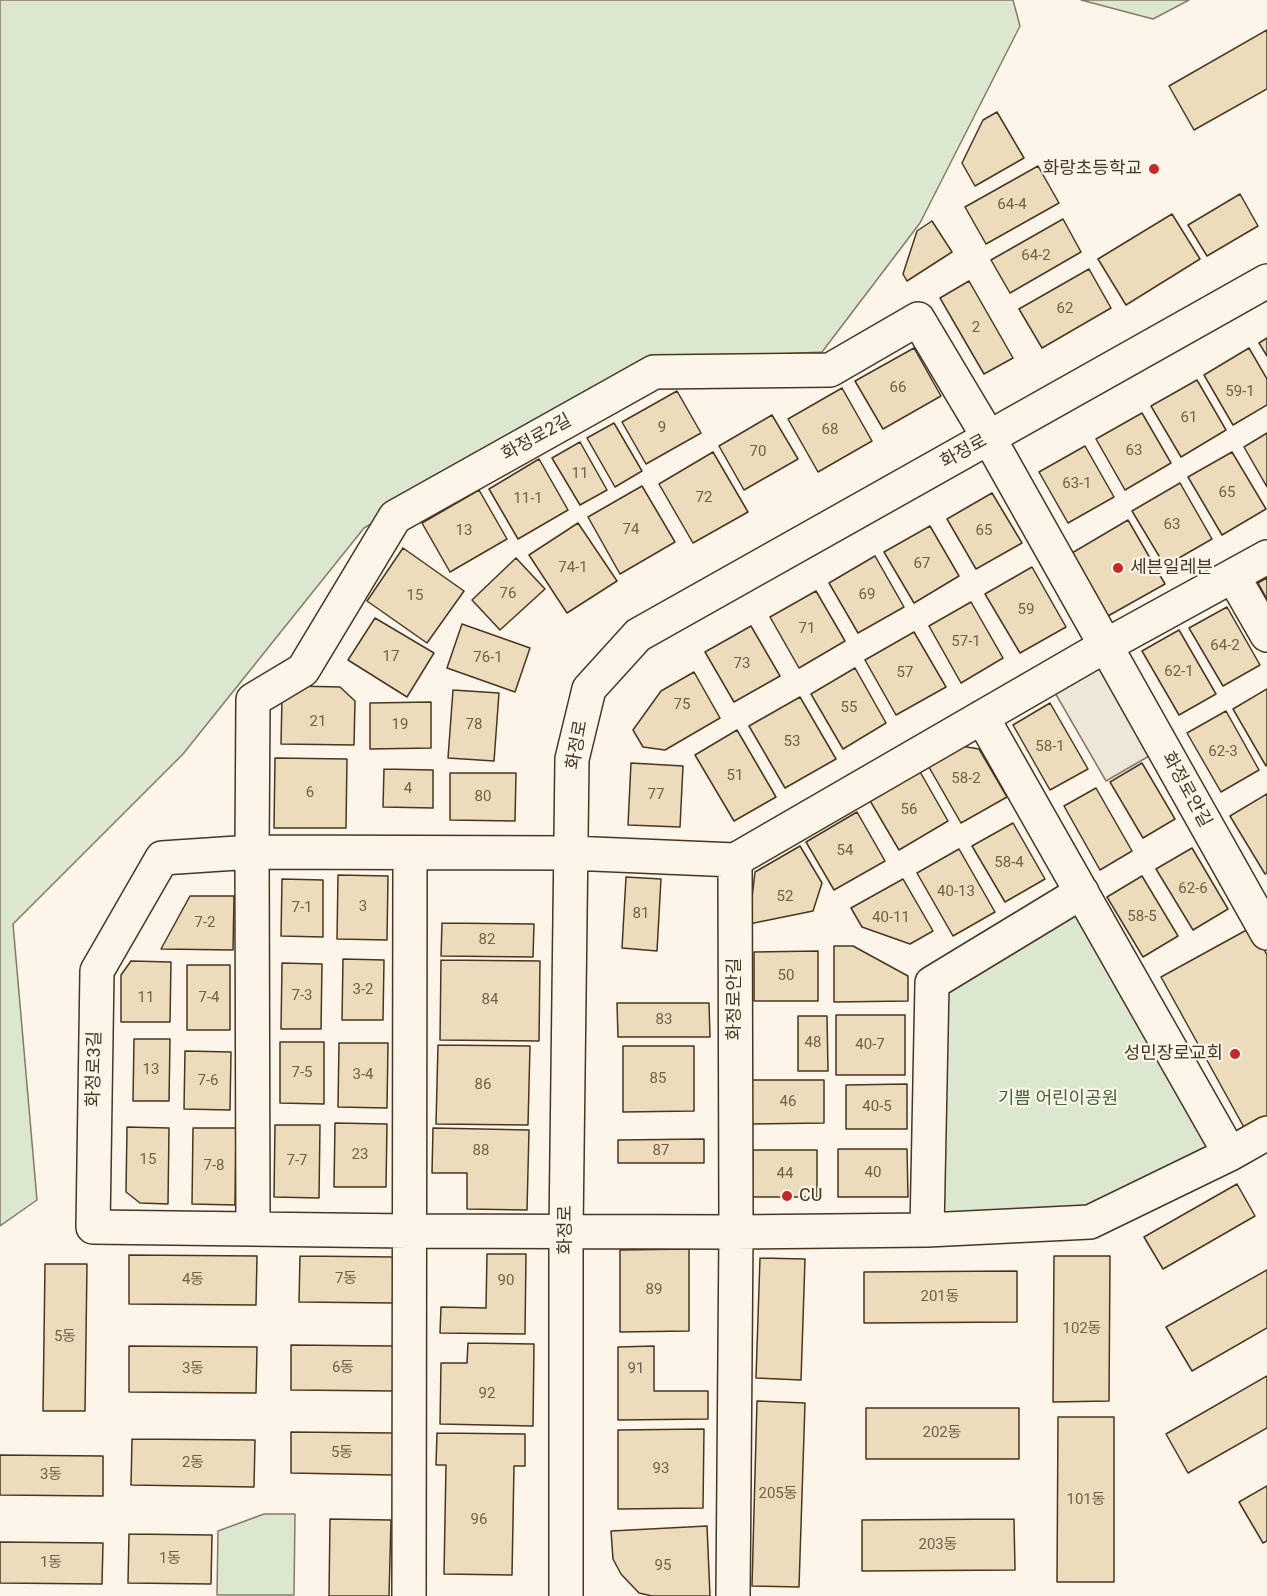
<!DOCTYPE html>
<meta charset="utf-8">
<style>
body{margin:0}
canvas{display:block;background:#fbf6e9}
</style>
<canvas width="1267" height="1596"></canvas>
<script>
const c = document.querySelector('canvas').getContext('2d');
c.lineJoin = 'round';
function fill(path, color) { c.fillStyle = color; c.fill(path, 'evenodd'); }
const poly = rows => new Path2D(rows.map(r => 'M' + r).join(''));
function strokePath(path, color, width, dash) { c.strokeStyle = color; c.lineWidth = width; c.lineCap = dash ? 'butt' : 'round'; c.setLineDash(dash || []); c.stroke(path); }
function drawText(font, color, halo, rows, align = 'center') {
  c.font = font + ' Roboto,"Noto Sans KR",sans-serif'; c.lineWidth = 4.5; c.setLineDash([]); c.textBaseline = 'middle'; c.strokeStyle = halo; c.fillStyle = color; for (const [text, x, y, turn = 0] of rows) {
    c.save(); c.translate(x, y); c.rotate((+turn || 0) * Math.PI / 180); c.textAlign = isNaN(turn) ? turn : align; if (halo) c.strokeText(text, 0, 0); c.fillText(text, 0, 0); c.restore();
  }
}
const green = poly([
 [0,0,1013,0,1020,26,920,223,822,352,656,360,364,528,183,754,13,924,37,1200,0,1226,0,0],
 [1081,0,1189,0,1153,19,1081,0],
 [1079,906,1224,1151,1085,1215,943,1222,940,989,1079,906],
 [264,1514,295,1514,294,1595,217,1595,218,1531,264,1514]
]);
const parking = poly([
 [1105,661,1156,752,1106,781,1054,691,1105,661]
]);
const building = poly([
 [1267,30,1267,89,1194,130,1169,86,1267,30],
 [997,112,1024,158,975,186,962,163,983,120,997,112],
 [1038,166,1059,203,986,244,965,207,1038,166],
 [1240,194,1258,226,1207,256,1188,225,1240,194],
 [1172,214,1200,259,1126,305,1098,259,1172,214],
 [1063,219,1081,252,1010,293,991,260,1063,219],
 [932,221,952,252,907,281,903,274,917,231,932,221],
 [1089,269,1111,308,1042,348,1019,309,1089,269],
 [969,281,1013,358,984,374,940,298,969,281],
 [1267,338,1267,356,1259,343,1267,338],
 [914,348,941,396,883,429,855,381,914,348],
 [1249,348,1267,379,1267,405,1233,425,1204,375,1249,348],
 [1197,380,1226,430,1181,457,1151,406,1197,380],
 [842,388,872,441,818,472,788,419,842,388],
 [677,391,701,433,646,464,622,422,677,391],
 [1142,413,1171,463,1125,490,1096,439,1142,413],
 [772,415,798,459,744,490,719,446,772,415],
 [614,423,642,471,615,487,587,438,614,423],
 [1267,433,1267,487,1244,447,1267,433],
 [580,442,607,490,580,505,552,458,580,442],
 [1085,446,1114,497,1068,523,1039,472,1085,446],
 [713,452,748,512,693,543,659,484,713,452],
 [1232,452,1266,509,1222,535,1188,477,1232,452],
 [539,459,568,510,518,539,489,489,539,459],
 [1180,483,1212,539,1165,566,1132,511,1180,483],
 [642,486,675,542,620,574,588,517,642,486],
 [479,490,507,539,450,572,422,523,479,490],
 [992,493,1022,543,976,569,947,519,992,493],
 [1128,520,1165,584,1108,616,1072,553,1128,520],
 [578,523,617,581,567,613,529,555,578,523],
 [930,526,959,576,914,603,884,552,930,526],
 [403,548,464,591,427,643,367,601,403,548],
 [875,556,904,607,858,633,829,583,875,556],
 [516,558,545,589,500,630,472,600,516,558],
 [1032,567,1066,627,1020,653,985,594,1032,567],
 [1267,578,1267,599,1258,583,1267,578],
 [816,591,845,641,799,668,770,617,816,591],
 [971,602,1003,658,961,683,929,626,971,602],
 [1227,607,1260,665,1223,686,1189,628,1227,607],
 [375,618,434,653,407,697,348,660,375,618],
 [462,624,530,648,515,692,447,668,462,624],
 [751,626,780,676,734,702,705,652,751,626],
 [1179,630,1216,694,1179,715,1142,651,1179,630],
 [914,632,946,687,896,715,865,660,914,632],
 [855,668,886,723,843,749,811,694,855,668],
 [694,672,720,718,665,750,643,747,633,730,661,691,694,672],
 [296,686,340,687,355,701,354,745,281,744,282,697,296,686],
 [1267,689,1267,765,1266,766,1233,709,1267,689],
 [453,690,499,693,494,761,448,758,453,690],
 [800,697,836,759,785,788,749,726,800,697],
 [431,702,431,748,370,749,370,703,431,702],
 [1050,703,1088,769,1050,790,1013,725,1050,703],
 [1226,711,1259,770,1221,792,1187,733,1226,711],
 [737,730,776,797,734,821,695,755,737,730],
 [955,745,979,749,1007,797,961,823,926,762,955,745],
 [275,758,347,759,346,828,274,828,275,758],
 [631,763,683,766,680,827,628,825,631,763],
 [1142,763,1175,819,1143,838,1110,782,1142,763],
 [384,769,433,770,433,808,383,807,384,769],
 [919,770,948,821,899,850,869,799,919,770],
 [450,773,516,773,515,821,450,820,450,773],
 [1096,788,1132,851,1100,870,1064,806,1096,788],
 [1267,794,1267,873,1265,874,1230,816,1267,794],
 [857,812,885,861,834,890,806,842,857,812],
 [1013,823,1045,879,1005,902,972,846,1013,823],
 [800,846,822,883,813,911,749,924,755,872,800,846],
 [1192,848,1228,909,1193,930,1156,869,1192,848],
 [959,849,995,912,953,936,917,873,959,849],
 [338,875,388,876,387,940,337,939,338,875],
 [1142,876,1178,936,1143,957,1107,897,1142,876],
 [626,877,661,879,657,951,622,948,626,877],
 [282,879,323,880,323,937,281,936,282,879],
 [903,879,933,931,910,944,862,927,851,908,903,879],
 [190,896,234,896,233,950,161,949,190,896],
 [442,923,534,924,533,957,441,956,442,923],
 [1252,927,1267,955,1267,1131,1251,1140,1161,977,1252,927],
 [834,946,853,946,908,976,908,1001,834,1002,834,946],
 [818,951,818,1001,754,1001,754,952,818,951],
 [343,959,384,960,383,1020,342,1020,343,959],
 [441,960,540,961,539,1041,440,1040,441,960],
 [131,961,171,962,170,1022,121,1022,121,975,131,961],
 [282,963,322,964,321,1029,281,1029,282,963],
 [187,965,230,965,230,1030,187,1030,187,965],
 [617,1003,709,1003,710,1037,618,1037,617,1003],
 [836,1015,905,1015,905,1075,836,1075,836,1015],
 [798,1016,827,1016,828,1071,798,1071,798,1016],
 [134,1039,170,1039,169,1101,133,1101,134,1039],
 [280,1042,324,1042,324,1104,280,1103,280,1042],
 [339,1043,388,1043,387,1108,338,1107,339,1043],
 [438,1045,530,1046,528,1125,436,1124,438,1045],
 [623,1046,694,1046,694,1111,623,1112,623,1046],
 [185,1051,231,1052,230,1110,184,1109,185,1051],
 [752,1080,824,1080,824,1123,752,1124,752,1080],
 [907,1084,907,1129,846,1129,846,1085,907,1084],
 [335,1123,387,1124,386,1187,334,1187,335,1123],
 [275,1125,320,1125,319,1198,274,1197,275,1125],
 [127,1127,169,1128,168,1204,140,1203,126,1192,127,1127],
 [193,1128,236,1128,235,1205,192,1204,193,1128],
 [433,1128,529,1130,527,1210,467,1209,467,1173,432,1173,433,1128],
 [704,1139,704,1163,618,1163,618,1140,704,1139],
 [838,1149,907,1149,908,1197,838,1197,838,1149],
 [753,1150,817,1150,817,1197,752,1197,753,1150],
 [1237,1184,1255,1216,1163,1269,1144,1237,1237,1184],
 [689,1249,689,1331,620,1332,620,1250,689,1249],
 [487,1254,526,1254,525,1334,440,1333,441,1307,486,1308,487,1254],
 [129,1255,257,1256,256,1305,129,1304,129,1255],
 [300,1256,394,1257,393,1303,299,1302,300,1256],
 [1054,1256,1110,1256,1109,1401,1053,1402,1054,1256],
 [760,1258,805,1259,801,1380,756,1378,760,1258],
 [45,1264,87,1264,85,1411,43,1411,45,1264],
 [1267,1270,1267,1328,1192,1371,1166,1327,1267,1270],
 [1017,1271,1017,1322,864,1323,864,1272,1017,1271],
 [468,1343,534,1344,533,1426,440,1424,441,1363,467,1363,468,1343],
 [291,1345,394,1346,394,1391,291,1390,291,1345],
 [129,1346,257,1347,256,1393,129,1392,129,1346],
 [654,1346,654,1391,708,1391,708,1419,618,1420,618,1347,654,1346],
 [1267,1376,1267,1428,1188,1473,1166,1434,1267,1376],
 [757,1401,805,1403,799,1587,752,1586,757,1401],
 [866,1408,1019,1408,1019,1459,866,1459,866,1408],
 [1058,1417,1114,1417,1114,1582,1057,1582,1058,1417],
 [704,1429,703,1508,618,1509,618,1430,704,1429],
 [291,1432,393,1433,393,1475,291,1473,291,1432],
 [437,1433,525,1434,525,1466,514,1466,512,1575,444,1574,446,1465,436,1465,437,1433],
 [132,1439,255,1440,254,1487,131,1485,132,1439],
 [0,1455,103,1456,103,1496,0,1495,0,1455],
 [1267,1486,1267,1541,1263,1543,1239,1502,1267,1486],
 [330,1519,391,1520,389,1596,329,1596,330,1519],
 [1014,1519,1015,1570,862,1571,862,1520,1014,1519],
 [707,1526,710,1596,652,1596,639,1593,621,1574,613,1559,611,1531,707,1526],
 [129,1534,212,1535,211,1584,128,1583,129,1534],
 [0,1542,103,1543,102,1584,0,1583,0,1542]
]);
const minor = poly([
 [1267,557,1105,646,735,860,736,1232,927,1230,1090,1222,1230,1154,1267,1133],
 [1233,576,1267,635],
 [982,717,1230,1154],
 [253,1229,252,852,253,700,303,670,395,517,654,372,830,370,918,319,989,438,1267,933],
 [927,1230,932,983,1082,892],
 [409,1596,410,853],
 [566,1596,566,1231,572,759,589,689,638,635,1267,281],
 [733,1596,736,1232,408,1231,93,1227,97,971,162,858,252,852,570,853,735,860]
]);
const markers = [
 [1154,169,6,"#c62828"],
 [1118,568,6,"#c62828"],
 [1235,1054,6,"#c62828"],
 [787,1196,6,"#c62828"]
];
const numberNames = [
 ["64-4",1012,205],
 ["64-2",1036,256],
 ["62",1065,309],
 ["2",976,328],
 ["66",898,388],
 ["59-1",1240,392],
 ["61",1189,418],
 ["9",662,428],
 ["68",830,430],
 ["63",1134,451],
 ["70",758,452],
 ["11",580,474],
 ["63-1",1077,484],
 ["65",1227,493],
 ["72",704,498],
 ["11-1",528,499],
 ["63",1172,525],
 ["74",631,530],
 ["13",464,531],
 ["65",984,531],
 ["67",922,564],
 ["74-1",573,568],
 ["76",508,594],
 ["69",867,595],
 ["15",415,596],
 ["59",1026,610],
 ["71",807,629],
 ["57-1",966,642],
 ["64-2",1225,646],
 ["17",391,657],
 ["76-1",488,658],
 ["73",742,664],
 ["62-1",1179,672],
 ["57",905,673],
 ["75",682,705],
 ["55",849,708],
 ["21",318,722],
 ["19",400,725],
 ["78",474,725],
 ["53",792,742],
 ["58-1",1050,747],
 ["62-3",1223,752],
 ["51",735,776],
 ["58-2",966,779],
 ["4",408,789],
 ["6",310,793],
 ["77",656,795],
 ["80",483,797],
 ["56",909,810],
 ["54",845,851],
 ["58-4",1009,863],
 ["62-6",1193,889],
 ["40-13",956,892],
 ["52",785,897],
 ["3",363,907],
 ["7-1",302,908],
 ["81",641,914],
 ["58-5",1142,917],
 ["40-11",891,918],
 ["7-2",205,923],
 ["82",487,940],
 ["50",786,976],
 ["3-2",363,990],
 ["7-3",302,996],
 ["11",146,998],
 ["7-4",209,998],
 ["84",490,1000],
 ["83",664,1020],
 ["48",813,1043],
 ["40-7",870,1045],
 ["13",151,1070],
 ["7-5",302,1073],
 ["3-4",363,1075],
 ["85",658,1079],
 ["7-6",208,1081],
 ["86",483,1085],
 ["46",788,1102],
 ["40-5",877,1107],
 ["88",481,1151],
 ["87",661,1151],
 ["23",360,1155],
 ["15",148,1160],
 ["7-7",297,1161],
 ["7-8",214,1166],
 ["40",873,1173],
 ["44",785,1174],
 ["7동",346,1279],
 ["4동",193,1280],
 ["90",506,1281],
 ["89",654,1290],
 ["201동",940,1297],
 ["102동",1082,1329],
 ["5동",65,1337],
 ["6동",343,1368],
 ["3동",193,1369],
 ["91",636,1369],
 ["92",487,1394],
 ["202동",942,1433],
 ["5동",342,1453],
 ["2동",193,1463],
 ["93",661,1469],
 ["3동",51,1475],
 ["205동",778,1494],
 ["101동",1086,1500],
 ["96",479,1520],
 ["203동",938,1545],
 ["1동",170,1559],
 ["1동",51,1563],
 ["95",663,1566]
];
const poiNames = [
 ["화랑초등학교",1142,169],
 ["세븐일레븐",1130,568,"left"],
 ["성민장로교회",1223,1054],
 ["CU",799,1196,"left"]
];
const streetNames = [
 ["화정로2길",537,438,-29],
 ["화정로",964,452,-29],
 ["화정로",578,745,-80],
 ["화정로안길",1186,790,61],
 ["화정로안길",735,999,-90],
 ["화정로3길",95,1069,-89],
 ["화정로",566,1230,-90]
];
const parkNames = [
 ["기쁨 어린이공원",1058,1099]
];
fill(green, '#dce7d0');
strokePath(green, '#887966', 1.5);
fill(parking, '#ede7d9');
strokePath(parking, '#887966', 1.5);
fill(building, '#ecdcbc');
strokePath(building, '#4a3520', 1.5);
strokePath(minor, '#4a3520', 36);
strokePath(minor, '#fbf6e9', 33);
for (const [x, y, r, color] of markers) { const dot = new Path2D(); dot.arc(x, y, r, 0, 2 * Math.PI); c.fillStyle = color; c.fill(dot); strokePath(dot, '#fbf6e9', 2); }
drawText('15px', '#725f47', null, numberNames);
drawText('18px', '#4a3520', '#fbf6e9', poiNames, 'right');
drawText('18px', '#4a3520', '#fbf6e9', streetNames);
drawText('18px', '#436837', '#fbf6e9', parkNames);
</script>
